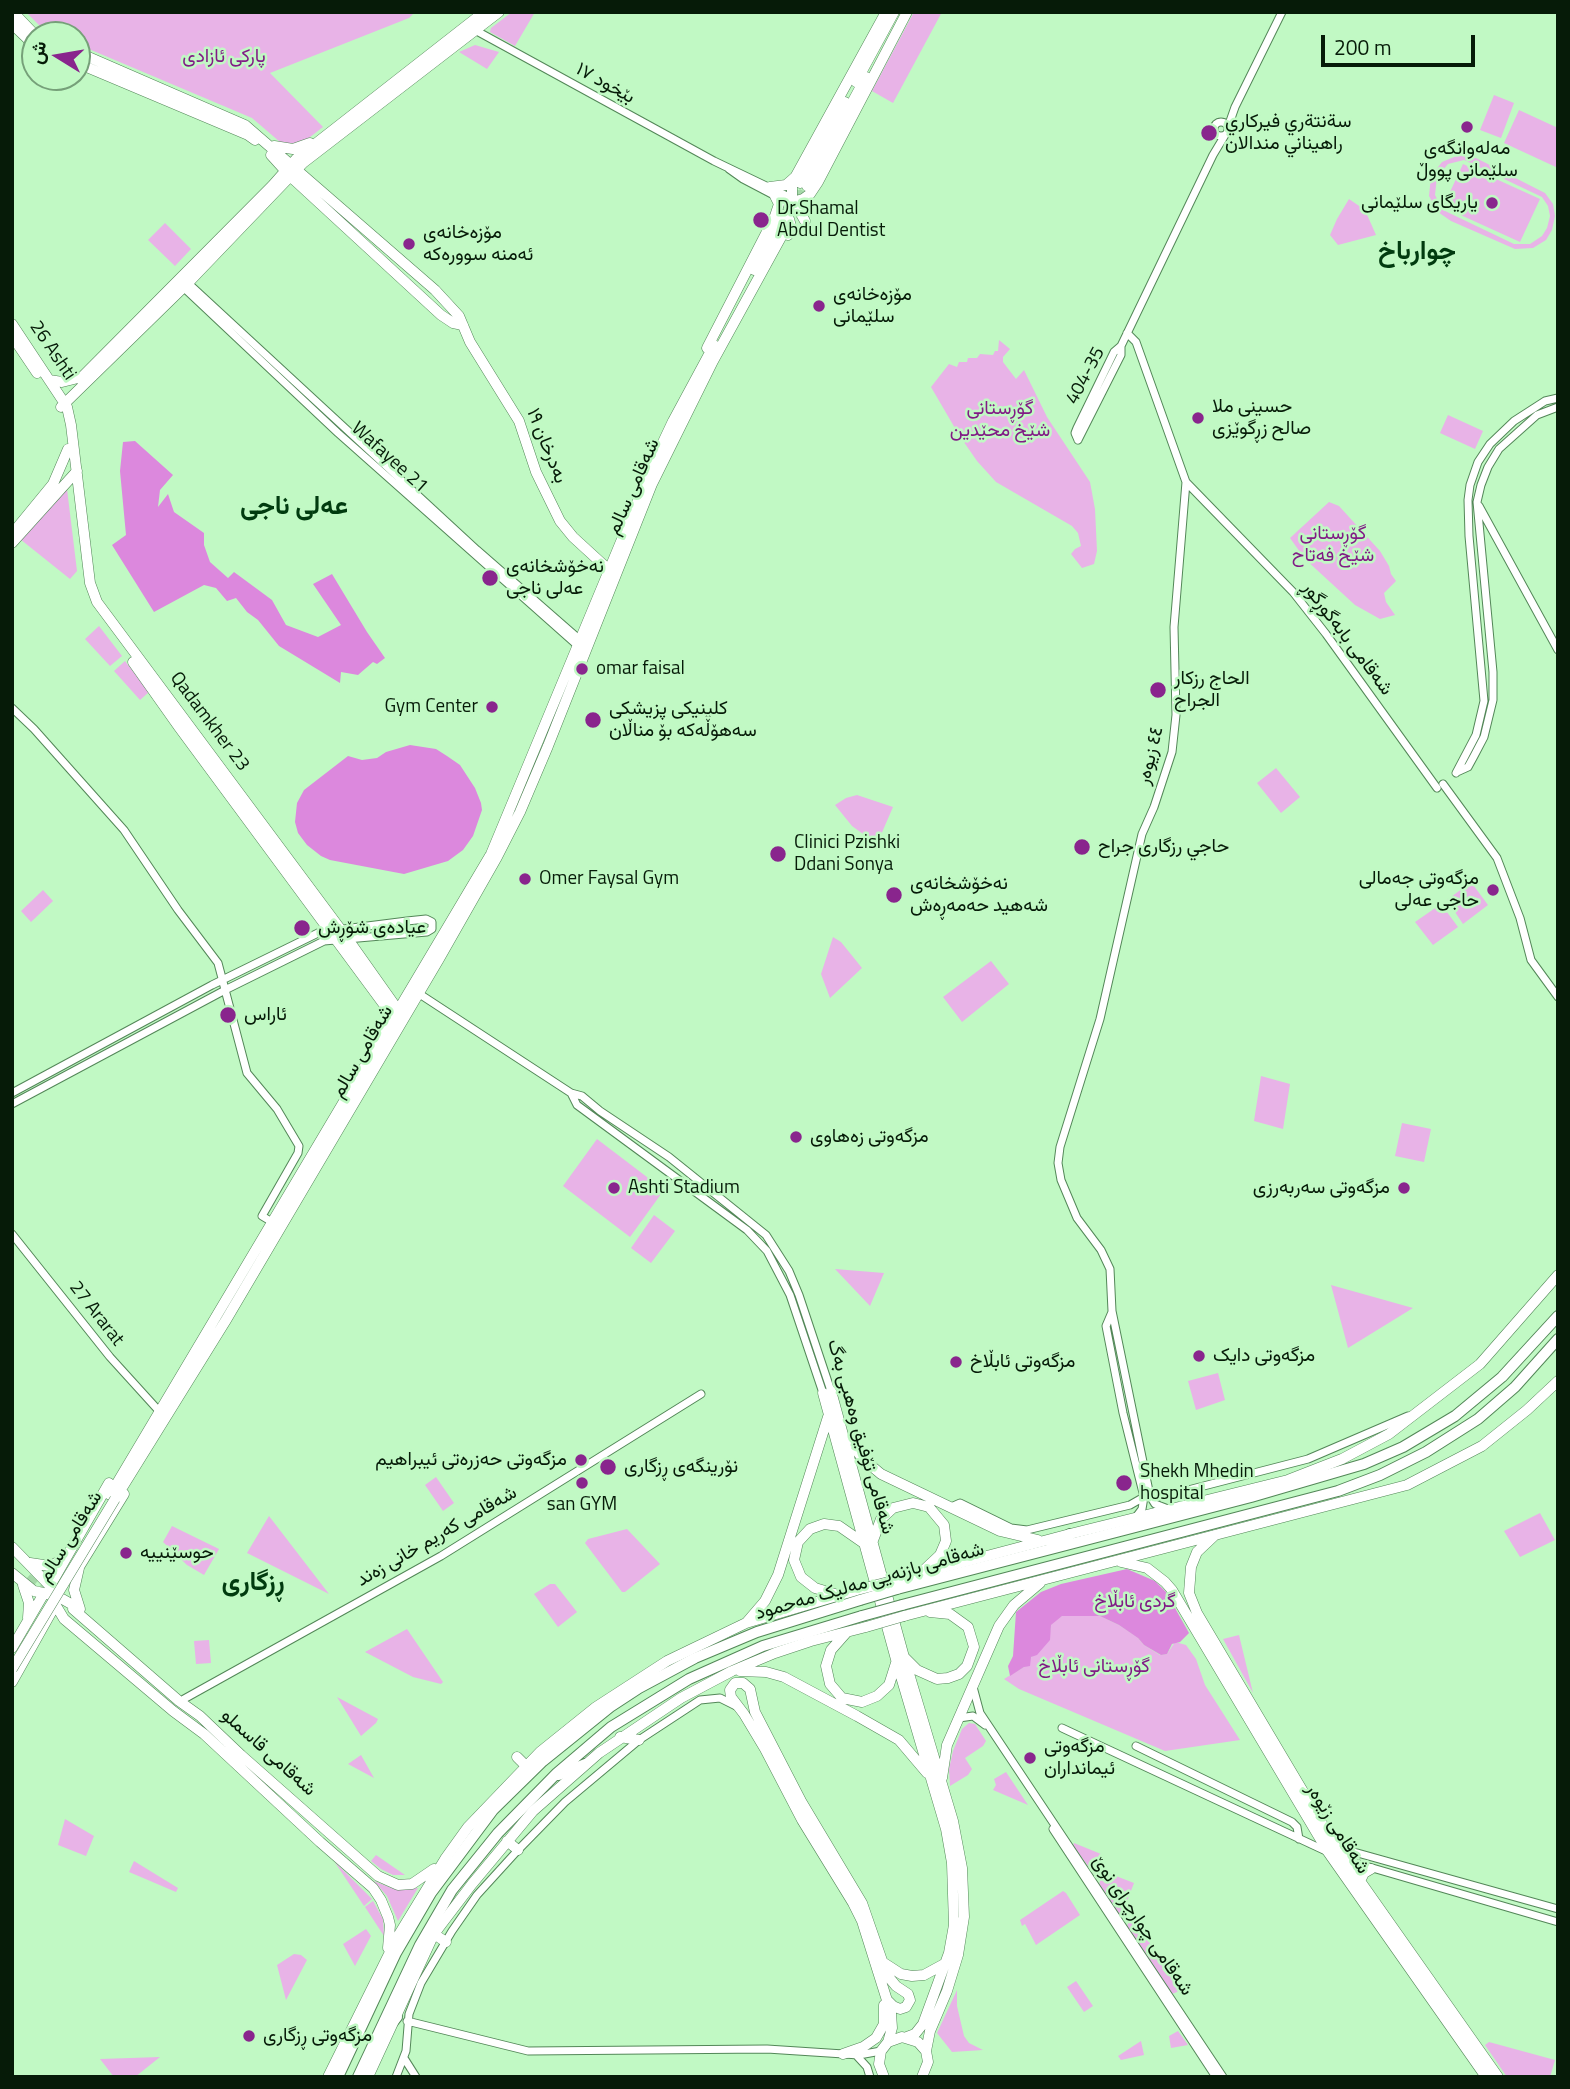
<!DOCTYPE html>
<meta charset="utf-8">
<style>
body{margin:0}
#map{position:relative;width:1570px;height:2089px;overflow:hidden;background:#c1f9c4;font-family:"Titillium Web",Vazirmatn,sans-serif}
canvas{display:block}
.frame{position:absolute;inset:0;border:14px solid #061b08;pointer-events:none}
.north{position:absolute;left:21px;top:21px;width:70px;height:70px;box-sizing:border-box;background:#c1f9c4;border:2px solid #76a079;border-radius:50%;rotate:281deg;font-size:19px;font-weight:700;line-height:28px;text-align:center;color:#061b08}
.north::after{content:'';display:block;margin:auto;width:24px;height:32px;background:#89258d;clip-path:polygon(50% 0,100% 100%,50% 72%,0 100%)}
.scale{position:absolute;left:1321px;top:35px;width:154px;height:32px;box-sizing:border-box;border:4px solid #061b08;border-top:0;padding-left:9px;font-size:21px;line-height:24px;white-space:nowrap;color:#061b08;-webkit-text-stroke:5px #c1f9c4;paint-order:stroke}
</style>
<div id="map">
<canvas width="1570" height="2089"></canvas>
<div class="frame"></div>
<div class="north">ش</div>
<div class="scale">200 m</div>
</div>
<script>
const c = document.querySelector('canvas').getContext('2d');
c.lineJoin = 'round';
function fill(path, color) { c.fillStyle = color; c.fill(path, 'evenodd'); }
const poly = rows => new Path2D(rows.map(r => 'M' + r).join(''));
function strokePath(path, color, width, dash) { c.strokeStyle = color; c.lineWidth = width; c.lineCap = dash ? 'butt' : 'round'; c.setLineDash(dash || []); c.stroke(path); }
function drawText(font, color, halo, rows, align = 'center') {
  c.font = font + ' "Titillium Web",Vazirmatn,sans-serif'; c.lineWidth = 5; c.setLineDash([]); c.textBaseline = 'middle'; c.strokeStyle = halo; c.fillStyle = color; for (const [text, x, y, turn = 0] of rows) {
    c.save(); c.translate(x, y); c.rotate((+turn || 0) * Math.PI / 180); c.textAlign = isNaN(turn) ? turn : align; if (halo) c.strokeText(text, 0, 0); c.fillText(text, 0, 0); c.restore();
  }
}
const green = poly([
 [26,12,415,12,409,18,270,73,323,127,305,141,294,145,280,142,252,118,77,44,77,35,53,35,39,25],
 [512,12,535,12,515,46,490,32,491,28],
 [914,12,942,12,893,103,872,91],
 [475,45,499,52,487,69,459,52],
 [1494,95,1514,103,1501,138,1480,130],
 [1519,110,1558,128,1558,168,1504,143],
 [1459,155,1476,158,1545,193,1553,204,1555,216,1552,230,1546,240,1533,248,1515,249,1451,221,1438,212,1429,196,1431,176,1442,162],
 [1464,160,1542,197,1548,206,1550,216,1547,228,1542,236,1530,244,1514,244,1443,210,1435,195,1437,177,1448,164],
 [1463,164,1540,199,1520,242,1443,207],
 [1349,199,1365,210,1376,235,1338,245,1330,235,1337,219],
 [165,223,191,249,175,266,148,240],
 [999,340,1010,349,1003,357,1003,362,1016,379,1024,370,1047,417,1090,482,1095,509,1097,551,1094,564,1082,568,1071,554,1075,549,1081,546,1078,533,1072,526,996,482,977,461,959,435,931,387,949,364,957,367,959,362,967,362,968,358,977,358,980,354,993,355,995,351,998,351],
 [1448,415,1483,431,1475,449,1440,433],
 [67,489,77,571,70,579,20,539],
 [1329,502,1339,506,1380,551,1389,566,1391,574,1396,581,1384,593,1386,602,1395,615,1380,619,1355,605,1305,559,1290,538],
 [99,626,122,656,110,666,85,639],
 [125,661,149,692,140,700,114,671],
 [1276,768,1300,797,1281,813,1257,783],
 [857,795,893,807,877,844,852,826,835,805,846,798],
 [1471,882,1488,905,1463,924,1447,900],
 [43,890,53,901,31,922,21,911],
 [1441,904,1458,927,1433,945,1415,922],
 [833,937,841,942,862,968,830,998,821,974],
 [991,961,1009,984,962,1022,943,997],
 [1261,1076,1290,1084,1283,1129,1254,1121],
 [1402,1123,1431,1129,1424,1162,1395,1156],
 [597,1139,664,1190,630,1237,563,1186],
 [654,1215,675,1231,651,1263,631,1248],
 [835,1269,884,1273,870,1306],
 [1331,1285,1413,1308,1348,1348],
 [1218,1373,1225,1400,1196,1410,1188,1381],
 [436,1477,454,1503,443,1511,425,1485],
 [1540,1513,1555,1540,1520,1557,1504,1531],
 [269,1516,329,1594,247,1553],
 [172,1526,219,1549,204,1575,187,1565,163,1542],
 [627,1529,660,1564,625,1592,622,1592,585,1543,588,1539],
 [550,1584,555,1584,577,1612,558,1627,534,1594],
 [1090,1615,1100,1616,1119,1625,1137,1637,1144,1645,1160,1655,1167,1654,1175,1642,1186,1645,1196,1659,1205,1685,1240,1740,1165,1751,1019,1689,1004,1679,1024,1667,1050,1632,1051,1625,1056,1619,1062,1616],
 [407,1629,443,1682,441,1684,413,1677,365,1652],
 [1239,1635,1253,1693,1223,1639],
 [209,1640,211,1663,196,1664,194,1641],
 [337,1697,378,1719,376,1723,361,1736],
 [969,1723,975,1724,986,1741,983,1746,965,1758,972,1769,968,1775,950,1786,949,1769,953,1751,962,1729],
 [361,1755,374,1778,348,1764],
 [1006,1772,1028,1805,993,1790,996,1785,994,1779],
 [65,1819,94,1836,86,1856,58,1845],
 [1074,1843,1101,1854,1094,1874,1073,1846],
 [376,1855,405,1875,393,1875,381,1869,371,1861],
 [134,1861,178,1888,176,1892,129,1872],
 [334,1861,372,1899,364,1906],
 [1103,1871,1134,1883,1121,1917,1099,1885],
 [374,1881,394,1889,418,1888,398,1921,387,1896],
 [1063,1891,1066,1893,1080,1915,1036,1945,1025,1924,1022,1926,1020,1920],
 [373,1901,383,1919,384,1936,365,1907],
 [1131,1916,1181,1988,1177,1992,1172,1994,1127,1926],
 [366,1929,371,1936,355,1966,343,1944],
 [294,1954,301,1955,307,1960,286,2000,277,1965],
 [1076,1981,1093,2006,1084,2012,1067,1987],
 [957,1990,957,2006,964,2036,969,2043,983,2050,952,2052,937,2033],
 [1178,2031,1188,2045,1171,2048,1169,2036],
 [1141,2041,1144,2055,1121,2060,1118,2056],
 [1489,2042,1555,2060,1550,2077,1507,2077,1485,2045],
 [160,2057,135,2077,114,2077,100,2059]
]);
const forest = poly([
 [135,441,173,475,160,490,158,507,168,494,174,512,204,533,204,545,210,562,228,578,234,572,272,600,286,625,318,637,341,625,313,584,332,574,367,632,385,658,377,664,373,662,358,675,341,672,340,683,279,646,258,620,247,612,236,598,227,601,216,588,204,585,154,612,112,545,126,535,120,471,123,442],
 [410,745,436,749,447,756,460,765,475,788,481,803,482,810,473,836,463,850,448,861,404,874,330,860,321,856,307,845,298,833,295,822,297,803,304,790,348,756,362,760,377,758,386,752],
 [1127,1569,1155,1581,1166,1592,1189,1633,1180,1642,1172,1644,1167,1654,1161,1655,1144,1645,1138,1638,1119,1625,1100,1616,1062,1616,1051,1625,1050,1640,1037,1655,1031,1657,1030,1666,1024,1667,1010,1676,1008,1666,1013,1656,1016,1612,1041,1592,1061,1584]
]);
const majorTunnel = poly([
 [779,225,800,183],
 [786,227,807,186],
 [27,1578,45,1594]
]);
const minor = poly([
 [473,29,714,161,787,196,791,201],
 '1214 129a7 7 0 1 1 14 0a7 7 0 1 1-14 0Z',
 [1228,127,1235,107,1282,12],
 [729,169,743,179,783,200,792,202],
 [188,283,477,550,580,640],
 [183,287,338,433,578,646],
 [1127,333,1136,342,1186,482,1293,592,1326,634,1437,788],
 [1078,440,1121,355,1121,346,1213,155,1225,135],
 [1078,440,1075,433,1077,428,1114,352,1121,346],
 [1479,506,1558,650],
 [12,708,34,729,124,830,178,910,218,963,247,1073,277,1109,299,1146,298,1153,262,1216,272,1222],
 [1457,772,1468,767,1474,756,1484,737,1493,700,1493,672,1477,502,1481,485,1488,467,1499,449,1537,415,1558,407],
 [1456,773,1476,735,1484,701,1469,536,1468,500,1470,485,1478,462,1490,444,1514,421,1545,401,1558,398],
 [1443,784,1497,858,1520,918,1531,960,1558,997],
 [418,993,571,1093,582,1096,600,1111,669,1157,766,1235,789,1271,799,1295,831,1391],
 [12,1093,212,985,320,932,407,921,426,919,432,922,432,929,427,932,324,941,227,989,12,1104],
 [571,1093,577,1105,747,1230,767,1251,790,1295,823,1393],
 [12,1234,110,1357,159,1411],
 [1112,1312,1106,1326,1123,1413,1144,1497,1142,1509,1136,1517],
 [1149,1493,1157,1497,1165,1496,1308,1459,1408,1416],
 [951,1507,960,1503,1011,1528,1027,1530,1130,1505,1144,1497],
 [1168,1509,1155,1504,1150,1496,1112,1311,1110,1269,1101,1250,1077,1218,1061,1180,1058,1163,1060,1147,1100,1019,1142,834,1154,807,1172,752,1176,715,1174,627,1186,482],
 [973,1687,980,1713,1223,2077],
 [184,1699,441,1556,701,1394],
 [959,1718,973,1716,985,1725],
 [1062,1728,1328,1852],
 [1136,1746,1292,1822,1297,1827,1299,1839],
 [1053,1829,1216,2077],
 [1336,1847,1558,1909],
 [1345,1860,1558,1922],
 [407,2021,528,2051,767,2049,859,2055,881,2051],
 [856,2055,867,2067,870,2077],
 [404,2058,416,2077],
 [396,2077,406,2051,409,2014,421,1983,452,1931,477,1895,518,1850,565,1802,639,1740,700,1700,720,1698,736,1706]
]);
const major = poly([
 [13,12,35,35],
 [12,24,35,46],
 [77,52,245,125,435,290,459,316,470,342,519,421,536,472,560,521,573,537,609,570],
 [77,63,248,135,255,140],
 [856,82,894,12],
 [274,146,293,149,310,143],
 [271,155,290,176,441,315,453,323,463,325],
 [800,183,845,102],
 [807,186,866,77],
 [770,187,786,185,795,177],
 [792,202,803,199,810,194,818,182,907,12],
 [775,216,783,215,789,219,791,226,788,235],
 [805,221,792,198,792,183,886,12],
 [754,270,779,225],
 [12,324,67,407,71,425,90,583,97,602,347,938,393,1003,397,1014],
 [12,336,37,373],
 [707,348,775,216,779,204,775,196],
 [80,379,272,186,296,159,484,12],
 [49,380,62,382,82,377],
 [61,407,188,283,303,163,499,12],
 [12,534,53,484,68,449],
 [12,543,77,471],
 [133,662,179,727,385,1006,388,1014,386,1025],
 [831,1391,904,1657,953,1821,962,1868,964,1917,958,1955,947,1991,930,2031,926,2051],
 [823,1393,897,1663,946,1829,952,1863,954,1925,949,1953,923,2024,915,2034,907,2037],
 [848,1440,863,1459,881,1474,1000,1531,1038,1540],
 [110,1495,491,854,657,455,673,421,714,345],
 [115,1499,226,1320,439,959,497,857,520,812,548,746,652,484,713,361,786,228],
 [1215,1535,1197,1552,1191,1567,1189,1593,1197,1613,1336,1847,1498,2077],
 [872,1543,881,1519,893,1508,913,1503,929,1507,944,1525,946,1541,940,1555,924,1570],
 [12,1547,50,1586,55,1604,64,1619,173,1711,204,1734,320,1842,373,1888,381,1900,388,1917,390,1925,388,1948],
 [1121,1562,1147,1568,1165,1582,1172,1590,1328,1852,1486,2077],
 [30,1563,50,1566,66,1558],
 [79,1567,124,1494],
 [79,1568,74,1590,80,1609],
 [12,1573,34,1591,57,1596,80,1609],
 [896,1580,1070,1534,1288,1480,1342,1459,1389,1434,1480,1364,1558,1275],
 [23,1585,29,1603,28,1618],
 [50,1586,109,1483],
 [838,1595,815,1588,801,1577,794,1560,798,1542,810,1529,824,1524,839,1526,862,1542],
 [73,1609,179,1701,200,1716,241,1755,378,1876,398,1885,412,1884,434,1869],
 [904,1616,1407,1485,1482,1446,1527,1410,1558,1381],
 [747,1622,765,1601,778,1575,828,1417],
 [846,1633,831,1650,826,1666,830,1684,842,1698,862,1702,877,1696,889,1685,896,1663],
 [12,1648,43,1595],
 [905,1658,917,1670,937,1679,948,1678,959,1674,967,1666,974,1647,968,1627,950,1614,930,1612],
 [740,1671,766,1672,784,1677,857,1716,899,1740,927,1773],
 [12,1682,53,1609],
 [620,1737,639,1740],
 [517,1757,526,1766],
 [942,1778,947,1745,999,1626,1014,1605,1040,1583],
 [507,1841,518,1850],
 [1361,1879,1364,1873,1371,1869],
 [434,1934,446,1942],
 [884,1963,901,1974,912,1976,924,1975,946,1963],
 [887,2000,893,2006,900,2009,906,2007,910,2000,908,1994,896,1986,887,1975,862,1903,801,1801,755,1712,750,1689,743,1683,735,1683,730,1690,731,1697,744,1714,765,1749,802,1820,853,1903,862,1921,891,2013,892,2028,888,2042],
 [843,2054,863,2047,876,2038,884,2024,884,2005],
 [328,2077,398,1936,445,1859,468,1827,540,1752,596,1707,667,1661,746,1623,857,1590],
 [368,2077,434,1934,472,1884,533,1811,599,1753,681,1698,732,1671,775,1653,811,1641,866,1627],
 [884,2077,879,2064,881,2051,888,2042,902,2037,918,2042,926,2051,928,2062,922,2077]
]);
const highway = poly([
 [1052,1546,1070,1534],
 [897,1589,1251,1497,1364,1464,1403,1447,1455,1416,1502,1377,1558,1316],
 [902,1605,1338,1491,1380,1475,1426,1452,1478,1419,1515,1387,1558,1339],
 [559,1775,585,1764],
 [381,2037,397,2017],
 [338,2077,396,1953,431,1893,493,1810,543,1761,610,1707,639,1688,695,1658,757,1632,860,1600],
 [358,2077,420,1945,452,1890,498,1833,557,1773,611,1727,689,1679,763,1646,862,1616]
]);
const majorBridge = poly([
 [857,1590,896,1580],
 [866,1627,904,1616],
 [12,1669,115,1499]
]);
const highwayBridge = poly([
 [860,1600,897,1589],
 [862,1616,902,1605]
]);
const markers = [
 [1467,127,7,"#89258d"],
 [1209,133,9,"#89258d"],
 [1492,203,7,"#89258d"],
 [761,220,9,"#89258d"],
 [409,244,7,"#89258d"],
 [819,306,7,"#89258d"],
 [1198,418,7,"#89258d"],
 [490,578,9,"#89258d"],
 [582,669,7,"#89258d"],
 [1158,690,9,"#89258d"],
 [492,707,7,"#89258d"],
 [593,720,9,"#89258d"],
 [1082,847,9,"#89258d"],
 [778,854,9,"#89258d"],
 [525,879,7,"#89258d"],
 [1493,890,7,"#89258d"],
 [894,895,9,"#89258d"],
 [302,928,9,"#89258d"],
 [228,1015,9,"#89258d"],
 [796,1137,7,"#89258d"],
 [614,1188,7,"#89258d"],
 [1404,1188,7,"#89258d"],
 [1199,1356,7,"#89258d"],
 [956,1362,7,"#89258d"],
 [581,1460,7,"#89258d"],
 [608,1467,9,"#89258d"],
 [582,1483,7,"#89258d"],
 [1124,1483,9,"#89258d"],
 [126,1553,7,"#89258d"],
 [1030,1758,7,"#89258d"],
 [249,2036,7,"#89258d"]
];
const parkNames = [
 ["پارکی ئازادی",224,57],
 ["گۆڕستانی",1000,409],
 ["شێخ محێدین",1000,431],
 ["گۆڕستانی",1333,534],
 ["شێخ فەتاح",1333,556],
 ["گردی ئابڵاخ",1135,1602],
 ["گۆڕستانی ئابڵاخ",1094,1667]
];
const streetNames = [
 ["بێخود ١٧",605,84,29],
 ["26 Ashti",52,351,56],
 ["404-35",1086,376,-62],
 ["بەدرخان ١٩",546,446,68],
 ["Wafayee 21",389,458,42],
 ["شەقامی سالم",634,487,-66],
 ["شەقامی بابەگوڕگوڕ",1347,639,53],
 ["Qadamkher 23",209,722,53],
 ["٤٤ زیوەر",1151,756,-76],
 ["شەقامی سالم",363,1052,-60],
 ["27 Ararat",96,1314,52],
 ["شەقامی تۆفیق وەهبی بەگ",860,1437,74],
 ["شەقامی سالم",71,1537,-58],
 ["شەقامی کەریم خانی زەند",437,1537,-30],
 ["شەقامی بازنەیی مەلیک مەحمود",870,1582,-16],
 ["شەقامی قاسملو",268,1753,42],
 ["شەقامی زێوەر",1337,1829,58],
 ["شەقامی چوارچرای نوێ",1142,1926,56]
];
const poiNames = [
 ["سةنتةري فيركاري",1225,122],
 ["راهيناني مندالان",1225,144],
 ["مەلەوانگەی",1467,149,"center"],
 ["سلێمانی پووڵ",1467,171,"center"],
 ["یاریگای سلێمانی",1478,203,"right"],
 ["Dr.Shamal",777,209],
 ["Abdul Dentist",777,231],
 ["مۆزەخانەی",423,233],
 ["ئەمنە سوورەکە",423,255],
 ["مۆزەخانەی",833,295],
 ["سلێمانی",833,317],
 ["حسینی ملا",1212,407],
 ["صالح زڕگوێزی",1212,429],
 ["نەخۆشخانەی",506,567],
 ["عەلی ناجی",506,589],
 ["omar faisal",596,669],
 ["الحاج رزكار",1174,679],
 ["الجراح",1174,701],
 ["Gym Center",478,707,"right"],
 ["کلینیکی پزیشکی",609,709],
 ["سەهۆڵەکە بۆ مناڵان",609,731],
 ["Clinici Pzishki",794,843],
 ["Ddani Sonya",794,865],
 ["حاجي رزگارى جراح",1098,847],
 ["Omer Faysal Gym",539,879],
 ["مزگەوتی جەمالی",1479,879,"right"],
 ["حاجی عەلی",1479,901,"right"],
 ["نەخۆشخانەی",910,884],
 ["شەهید حەمەڕەش",910,906],
 ["عیادەی شۆڕش",318,928],
 ["ئاراس",244,1015],
 ["مزگەوتی زەهاوی",810,1137],
 ["Ashti Stadium",628,1188],
 ["مزگەوتی سەربەرزی",1390,1188,"right"],
 ["مزگەوتی دایک",1213,1356],
 ["مزگەوتی ئابڵاخ",970,1362],
 ["مزگەوتی حەزرەتی ئیبراهیم",567,1460,"right"],
 ["نۆرینگەی ڕزگاری",624,1467],
 ["Shekh Mhedin",1140,1472],
 ["hospital",1140,1494],
 ["san GYM",582,1505,"center"],
 ["حوسێنییە",140,1553],
 ["مزگەوتی",1044,1747],
 ["ئیمانداران",1044,1769],
 ["مزگەوتی ڕزگاری",263,2036]
];
const districtNames = [
 ["چوارباخ",1417,253],
 ["عەلی ناجی",294,508],
 ["ڕزگاری",253,1584]
];
fill(green, '#e8b3e7');
fill(forest, '#dc88dd');
strokePath(majorTunnel, '#a5d8a8', 10, [10, 5]);
strokePath(minor, '#538758', 9);
strokePath(major, '#538758', 11);
strokePath(highway, '#538758', 12);
strokePath(minor, '#fff', 7);
strokePath(major, '#fff', 10);
strokePath(highway, '#fff', 10);
strokePath(majorBridge, '#538758', 11, []);
strokePath(highwayBridge, '#538758', 12, []);
strokePath(majorBridge, '#fff', 10);
strokePath(highwayBridge, '#fff', 10);
for (const [x, y, r, color] of markers) { const dot = new Path2D(); dot.arc(x, y, r, 0, 2 * Math.PI); c.fillStyle = color; c.fill(dot); strokePath(dot, '#c1f9c4', 2.5); }
drawText('19px', '#811b85', '#c1f9c4', parkNames);
drawText('19px', '#061b08', '#c1f9c4', streetNames);
drawText('19px', '#061b08', '#c1f9c4', poiNames, 'left');
drawText('bold 26px', '#013b0f', '#c1f9c4', districtNames);
</script>
